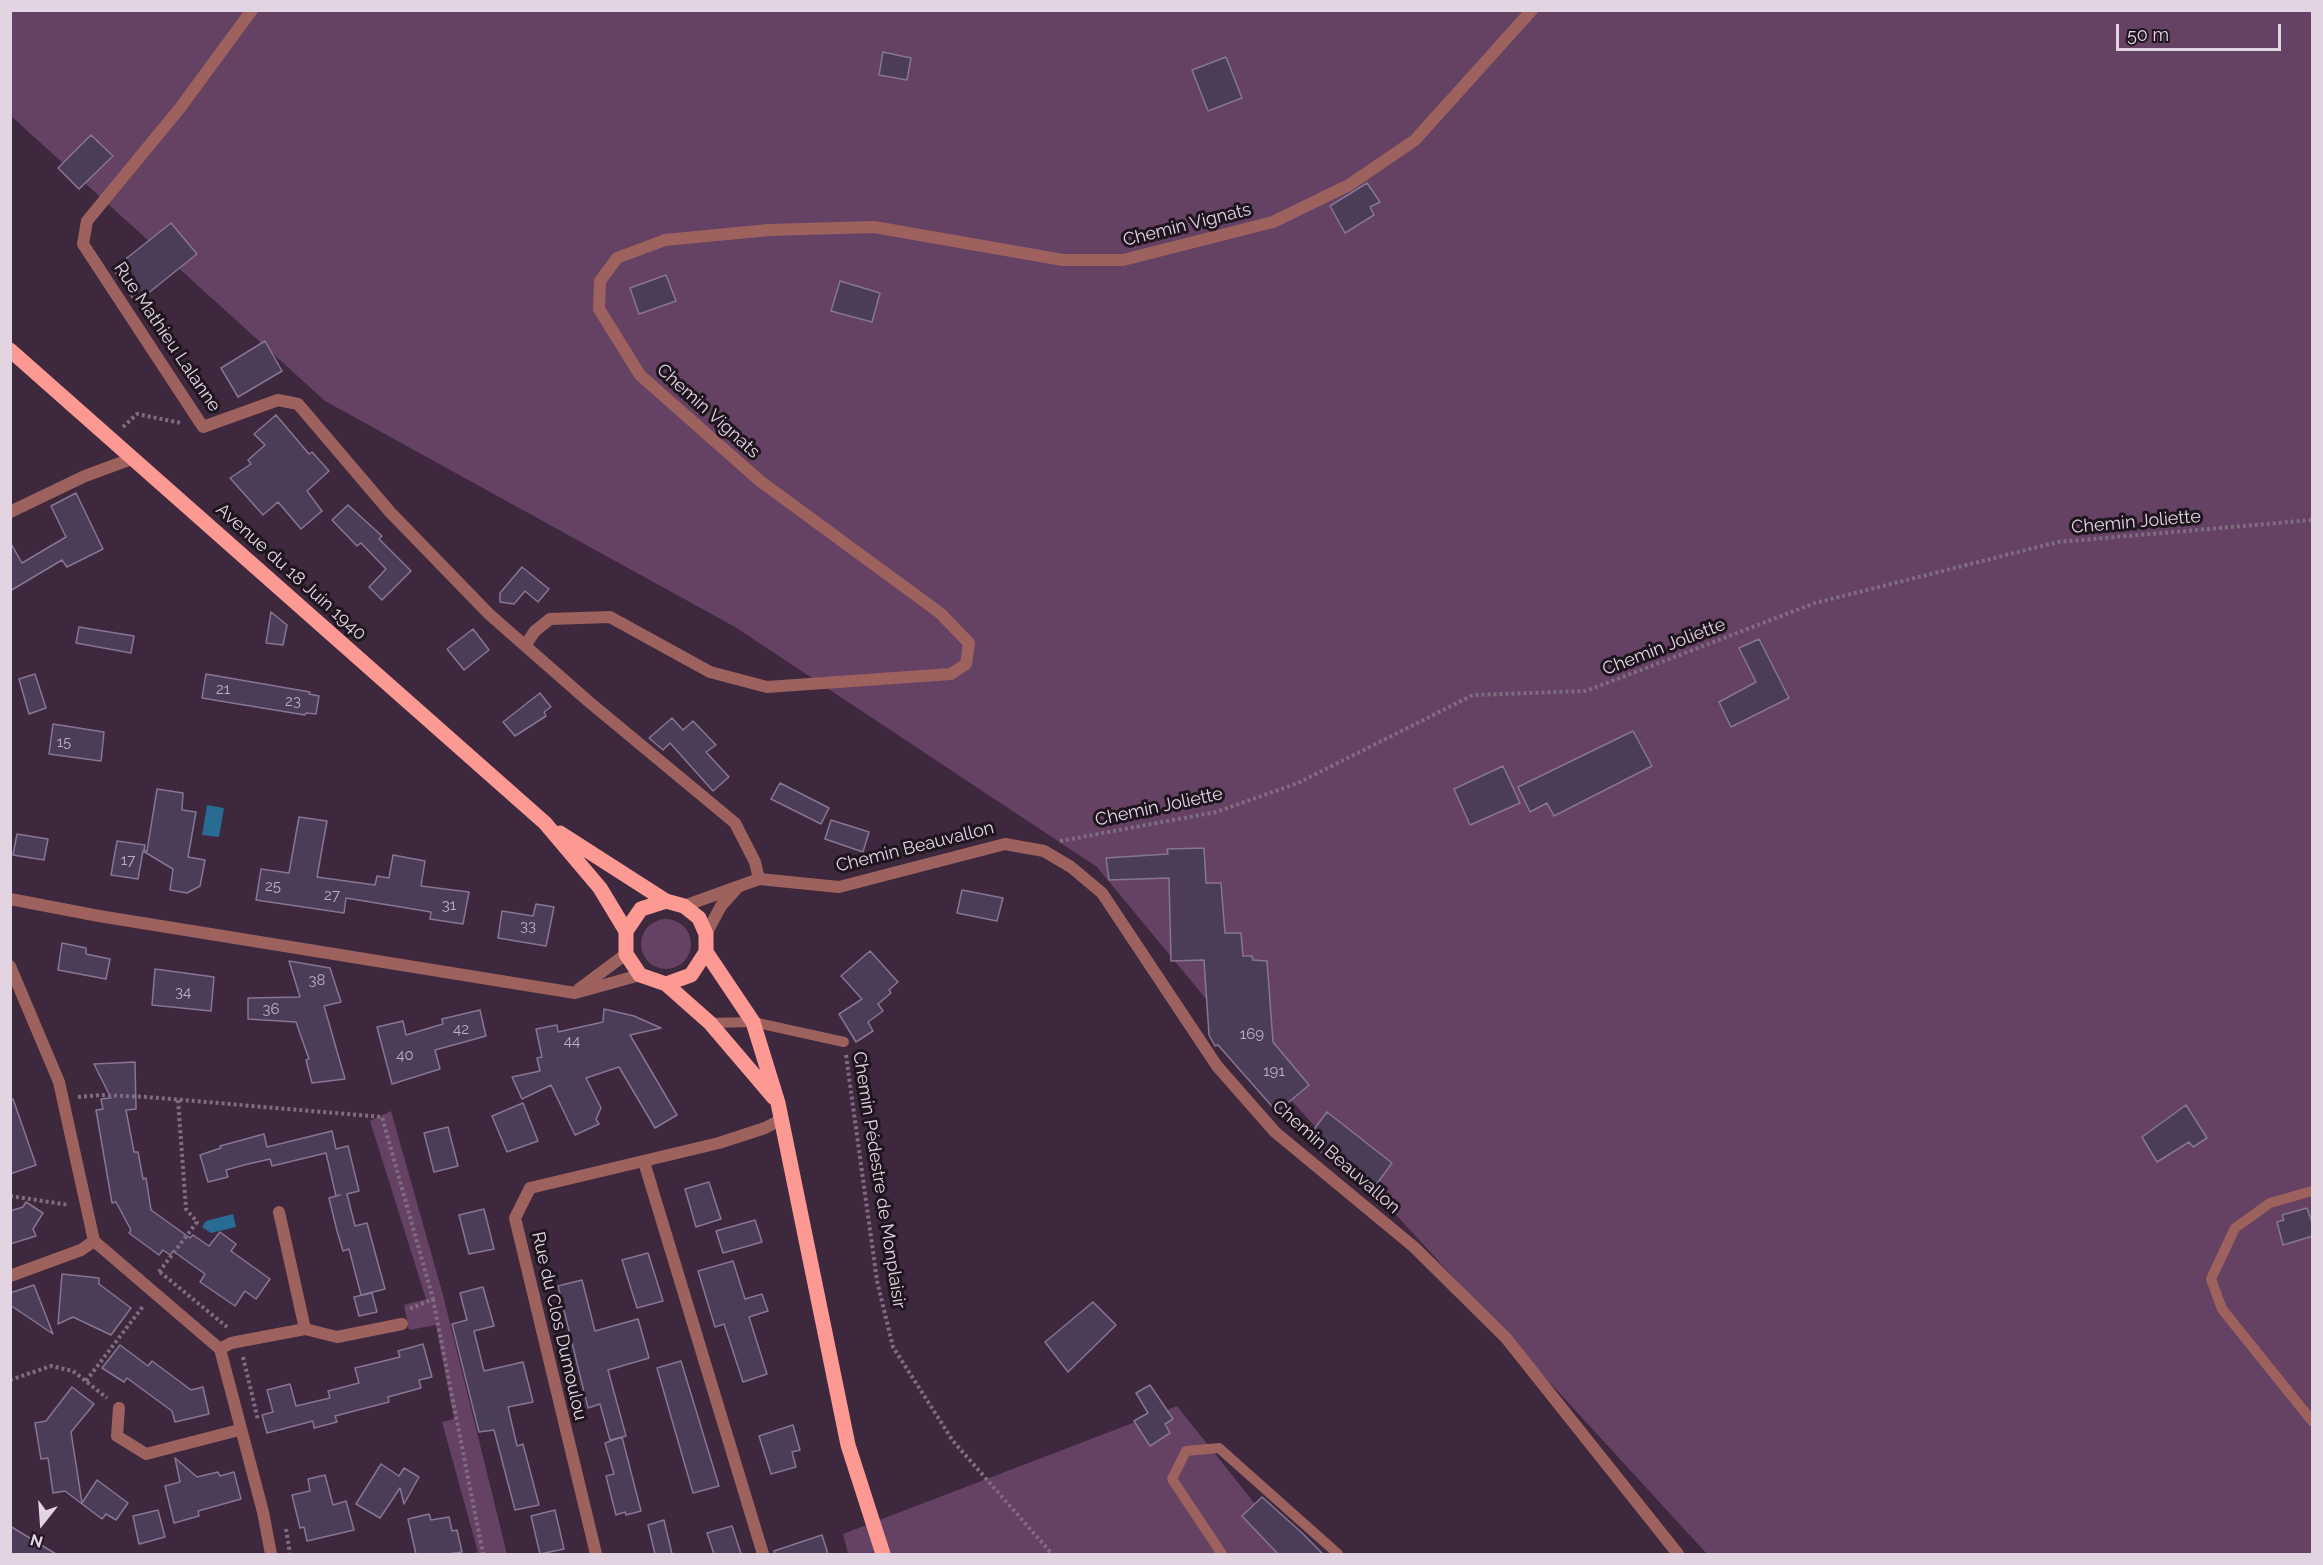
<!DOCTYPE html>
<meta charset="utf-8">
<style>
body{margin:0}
#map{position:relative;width:2323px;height:1565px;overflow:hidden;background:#3e283d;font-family:Raleway,sans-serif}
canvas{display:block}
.frame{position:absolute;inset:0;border:12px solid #e3d4e2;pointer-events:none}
.north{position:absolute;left:12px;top:1493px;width:60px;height:60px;-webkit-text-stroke:4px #1f151e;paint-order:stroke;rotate:197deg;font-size:16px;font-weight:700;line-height:24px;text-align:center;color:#e3d4e2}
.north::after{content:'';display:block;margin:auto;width:21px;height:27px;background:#e3d4e2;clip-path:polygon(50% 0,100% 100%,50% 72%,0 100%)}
.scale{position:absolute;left:2116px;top:24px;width:165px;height:27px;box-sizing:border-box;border:3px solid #e3d4e2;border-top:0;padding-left:8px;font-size:18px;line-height:21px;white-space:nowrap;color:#e3d4e2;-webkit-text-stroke:4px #1f151e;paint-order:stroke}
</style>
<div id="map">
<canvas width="2323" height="1565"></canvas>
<div class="frame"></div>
<div class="north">N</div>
<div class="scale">50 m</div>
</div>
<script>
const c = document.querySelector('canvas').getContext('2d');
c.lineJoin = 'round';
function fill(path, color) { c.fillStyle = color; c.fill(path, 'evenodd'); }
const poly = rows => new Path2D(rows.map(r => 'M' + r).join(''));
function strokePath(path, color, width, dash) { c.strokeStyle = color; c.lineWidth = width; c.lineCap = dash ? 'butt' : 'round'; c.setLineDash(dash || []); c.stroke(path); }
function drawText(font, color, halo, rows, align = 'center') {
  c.font = font + ' Raleway,sans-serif'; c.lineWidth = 6; c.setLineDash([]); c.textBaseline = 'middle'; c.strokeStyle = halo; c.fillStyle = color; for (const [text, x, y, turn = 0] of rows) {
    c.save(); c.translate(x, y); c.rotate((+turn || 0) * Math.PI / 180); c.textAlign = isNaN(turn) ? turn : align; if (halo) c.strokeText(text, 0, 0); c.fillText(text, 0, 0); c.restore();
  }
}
const green = poly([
 [11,10,2312,11,2312,1554,1707,1554,1277,1085,1097,867,735,627,325,401,11,116],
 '641 944a25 25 0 1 1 50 0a25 25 0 1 1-50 0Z',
 [391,1111,443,1295,507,1554,470,1554,478,1552,442,1422,454,1419,436,1325,409,1330,404,1305,426,1299,370,1121],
 [1177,1406,1295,1554,848,1554,843,1534]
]);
const water = poly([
 [207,805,224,808,219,837,202,835],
 [233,1214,236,1227,211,1233,202,1227,206,1221]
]);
const building = poly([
 [883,52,911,58,907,80,879,75,883,52],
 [1226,57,1242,98,1208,111,1192,70,1226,57],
 [91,135,113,156,79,189,58,168,91,135],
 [1367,183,1380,202,1370,207,1374,215,1345,233,1330,206,1367,183],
 [171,223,197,254,136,303,113,269,171,223],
 [666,275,676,301,639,314,630,288,666,275],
 [840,281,880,293,872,322,831,311,840,281],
 [265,341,282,371,238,397,221,368,265,341],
 [276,415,309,454,312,452,329,471,307,491,322,511,301,529,278,502,263,515,230,478,251,464,248,460,265,445,254,434,276,415],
 [76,493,103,549,67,567,62,560,10,591,10,542,22,563,66,537,51,506,76,493],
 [348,505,382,536,379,539,411,571,382,600,369,587,386,569,361,543,357,546,332,520,348,505],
 [522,567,549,589,538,602,525,591,514,604,500,602,500,593,522,567],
 [271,612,287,625,283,645,266,643,271,612],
 [79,627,134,636,131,653,76,643,79,627],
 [473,629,489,650,464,670,447,649,473,629],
 [1759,639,1789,698,1731,727,1719,702,1756,682,1739,648,1759,639],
 [35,674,46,708,29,714,19,679,35,674],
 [206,674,310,692,309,694,319,696,316,714,306,713,305,715,202,698,206,674],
 [540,693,551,707,544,712,546,716,515,736,503,722,540,693],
 [672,718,683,730,693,721,716,745,706,752,729,777,713,791,670,743,663,750,649,738,672,718],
 [53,724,104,732,101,761,49,754,53,724],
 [1633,731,1652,766,1554,816,1547,803,1530,812,1518,787,1633,731],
 [1503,766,1520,803,1470,825,1454,789,1503,766],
 [780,783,829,808,821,824,771,799,780,783],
 [157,789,183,793,182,810,196,812,188,857,205,860,200,886,187,893,170,890,173,869,143,851,138,879,111,875,117,841,145,845,144,850,147,851,157,789],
 [299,817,327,821,317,877,375,885,377,876,389,878,393,855,425,861,421,886,469,892,463,924,430,919,431,912,346,898,344,913,256,900,261,869,289,873,299,817],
 [831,820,869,832,863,852,825,839,831,820],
 [17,834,48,839,44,860,13,855,17,834],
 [1204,848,1206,883,1221,883,1225,933,1241,933,1243,956,1252,956,1253,960,1267,961,1273,1042,1309,1085,1277,1112,1218,1045,1215,1046,1209,1035,1204,960,1171,961,1169,878,1109,880,1106,858,1168,854,1167,849,1204,848],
 [962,890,1003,898,997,921,957,913,962,890],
 [536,904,554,907,546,946,498,938,502,911,533,916,536,904],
 [62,943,86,948,86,954,110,959,106,979,58,970,62,943],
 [870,951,898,982,889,990,891,993,878,1004,883,1011,868,1022,873,1031,856,1042,839,1014,862,999,841,976,870,951],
 [289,961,330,968,341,1002,324,1006,345,1079,312,1083,306,1060,309,1059,296,1022,248,1019,248,998,300,997,289,961],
 [155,969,214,977,211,1011,152,1005,155,969],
 [604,1009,634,1016,661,1028,630,1035,677,1115,655,1128,619,1067,586,1078,601,1108,596,1119,599,1124,575,1135,551,1085,522,1099,512,1077,540,1071,537,1058,542,1057,536,1029,557,1025,558,1032,603,1022,604,1009],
 [480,1010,486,1036,435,1050,440,1069,392,1084,377,1027,403,1021,406,1035,443,1024,442,1019,480,1010],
 [135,1062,136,1109,126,1110,134,1152,138,1152,143,1179,146,1178,151,1210,190,1238,193,1235,209,1246,220,1232,236,1244,231,1251,270,1279,256,1299,245,1291,235,1306,200,1282,205,1274,173,1251,170,1255,163,1250,159,1255,129,1233,131,1230,124,1217,116,1202,112,1203,96,1110,103,1109,101,1099,111,1098,94,1064,135,1062],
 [13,1099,36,1165,10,1174,10,1100,13,1099],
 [523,1103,538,1141,507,1152,492,1116,523,1103],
 [2186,1105,2207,1138,2193,1147,2189,1142,2157,1162,2142,1137,2186,1105],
 [1327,1112,1392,1163,1371,1192,1306,1140,1327,1112],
 [448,1127,458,1166,434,1172,424,1133,448,1127],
 [332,1131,336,1149,348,1146,359,1191,347,1194,355,1226,367,1223,385,1289,361,1295,349,1249,343,1251,337,1231,329,1198,340,1195,336,1196,326,1153,272,1166,270,1159,248,1164,226,1170,228,1177,208,1182,200,1155,221,1148,220,1146,264,1134,267,1147,332,1131],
 [709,1182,721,1219,696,1227,685,1189,709,1182],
 [26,1202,43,1213,33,1229,36,1236,10,1244,10,1211,23,1207,26,1202],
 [2307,1208,2313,1225,2313,1236,2283,1245,2277,1222,2284,1220,2282,1215,2307,1208],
 [484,1209,494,1249,469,1254,459,1215,484,1209],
 [755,1220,762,1242,723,1253,716,1231,755,1220],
 [648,1253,663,1301,637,1308,622,1260,648,1253],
 [733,1261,745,1299,762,1294,768,1311,749,1317,767,1374,743,1382,724,1324,715,1327,698,1271,733,1261],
 [62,1274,99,1278,99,1284,131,1308,111,1335,73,1317,58,1324,62,1274],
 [582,1280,595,1331,638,1319,649,1358,608,1370,626,1436,610,1440,600,1404,588,1408,558,1286,582,1280],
 [34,1285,53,1334,10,1305,10,1293,34,1285],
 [483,1287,494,1326,474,1331,484,1371,523,1362,533,1402,508,1407,517,1446,523,1444,539,1505,515,1510,494,1430,479,1432,452,1324,467,1320,460,1293,483,1287],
 [372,1293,377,1312,359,1316,354,1297,372,1293],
 [1093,1302,1116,1325,1068,1372,1045,1342,1093,1302],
 [423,1344,432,1377,419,1380,421,1388,388,1397,389,1402,335,1416,337,1422,314,1428,313,1421,267,1433,262,1415,273,1412,267,1390,290,1384,296,1406,330,1398,328,1391,359,1383,355,1368,400,1357,398,1351,423,1344],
 [120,1345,148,1366,152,1361,191,1390,203,1387,209,1414,175,1422,172,1411,127,1378,124,1382,102,1368,120,1345],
 [681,1361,719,1486,693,1493,657,1368,681,1361],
 [1150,1385,1173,1419,1165,1424,1170,1433,1150,1446,1134,1421,1148,1413,1136,1393,1150,1385],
 [72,1387,94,1404,71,1432,82,1503,97,1480,128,1503,116,1520,106,1514,102,1519,65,1491,53,1493,48,1458,41,1459,35,1423,46,1421,72,1387],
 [793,1425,800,1450,792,1452,796,1467,771,1474,759,1436,793,1425],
 [622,1437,641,1511,626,1515,625,1512,616,1515,606,1476,614,1474,605,1443,622,1437],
 [175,1458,197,1477,218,1472,220,1476,234,1472,241,1499,198,1511,199,1516,174,1523,165,1486,180,1482,175,1458],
 [381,1464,399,1476,404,1468,419,1477,404,1504,400,1488,380,1518,356,1504,381,1464],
 [325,1475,333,1505,346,1501,354,1530,307,1541,304,1527,300,1528,292,1495,310,1491,308,1479,325,1475],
 [1262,1497,1301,1532,1323,1554,1278,1554,1242,1516,1262,1497],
 [158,1510,165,1537,139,1544,133,1516,158,1510],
 [555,1510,564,1549,540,1554,531,1516,555,1510],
 [429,1514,431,1520,449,1517,452,1531,457,1530,462,1552,449,1554,416,1554,408,1519,429,1514],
 [664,1520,672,1554,655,1554,648,1525,664,1520],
 [10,1526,56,1554,10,1554,10,1526],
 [732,1526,741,1554,714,1554,707,1533,732,1526],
 [822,1535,828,1554,775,1554,774,1551,822,1535]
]);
const path = poly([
 [123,427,137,414,181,423],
 [1060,841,1216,812,1298,783,1473,695,1586,691,1815,603,2058,542,2312,520],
 [846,1055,877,1281,893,1347,953,1441,1052,1554],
 [78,1097,101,1095,147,1097,382,1117,433,1299,407,1310],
 [10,1196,69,1205],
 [159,1272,197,1222,186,1209,178,1100],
 [160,1272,227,1327],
 [433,1299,483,1554],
 [243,1357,258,1420],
 [10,1380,51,1366,73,1371,107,1398],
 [86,1381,144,1305],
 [286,1529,290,1554]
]);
const service = poly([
 [710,1023,753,1022,844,1042],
 [2312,1191,2270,1203,2235,1228,2211,1279,2222,1309,2312,1421],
 [1222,1554,1172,1479,1186,1451,1219,1448,1338,1554]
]);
const minor = poly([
 [252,10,180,108,87,221,83,244,203,427,278,400,298,404,390,512,489,614,588,701,735,823,755,862,759,879],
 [10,512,85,476,134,458],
 [526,644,535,631,550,619,610,617,710,672,767,687,951,674,966,664,969,643,940,613,760,481,640,375,599,309,600,281,617,258,665,240,769,230,874,227,1063,260,1123,260,1273,222,1349,185,1415,140,1532,10],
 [10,899,99,916,575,993,640,975],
 [10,966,59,1082,94,1241,220,1349,263,1512,271,1554],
 [579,989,626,954],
 [644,1162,763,1554],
 [10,1276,81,1250,94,1241],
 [305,1329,337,1337,402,1324],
 [220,1349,231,1343,305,1329,279,1212],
 [119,1408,117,1436,146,1454,239,1430],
 [596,1554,515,1218,530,1188,719,1143,765,1128,782,1119]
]);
const tertiary = poly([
 [684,906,759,879,839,887,1005,844,1044,851,1071,867,1102,893,1217,1066,1275,1132,1414,1247,1506,1338,1678,1554],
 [706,934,721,906,738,887]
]);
const primary = poly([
 [10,350,545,823,600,888,626,931],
 [560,833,666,901],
 [706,952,753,1022,778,1103,848,1445,883,1554],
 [666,984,691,975,706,952,706,934,699,918,684,906,666,901,641,909,626,931,626,954,640,975,666,984,710,1023,774,1098]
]);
const numberNames = [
 ["21",223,689],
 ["23",293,701],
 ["15",64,742],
 ["17",128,860],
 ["25",273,886],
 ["27",332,895],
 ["31",449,905],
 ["33",528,926],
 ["38",317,980],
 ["34",183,992],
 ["36",271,1009],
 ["42",461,1029],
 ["169",1252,1034],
 ["44",572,1041],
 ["40",405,1055],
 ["191",1274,1071]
];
const streetNames = [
 ["Chemin Vignats",1187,225,-14],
 ["Rue Mathieu Lalanne",167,337,56],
 ["Chemin Vignats",708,411,42],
 ["Chemin Joliette",2136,522,-5],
 ["Avenue du 18 Juin 1940",291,572,42],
 ["Chemin Joliette",1664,647,-21],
 ["Chemin Joliette",1159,807,-12],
 ["Chemin Beauvallon",915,847,-14],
 ["Chemin Beauvallon",1336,1157,41],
 ["Chemin Pédestre de Monplaisir",879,1180,81],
 ["Rue du Clos Dumoulou",559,1326,77]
];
fill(green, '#654164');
fill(water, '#286c93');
fill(building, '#4b3d58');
strokePath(building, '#867694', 1.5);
strokePath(path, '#7f6c7e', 4, [3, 3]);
strokePath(service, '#9e625e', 10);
strokePath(minor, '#9e625e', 12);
strokePath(tertiary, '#9e625e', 12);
strokePath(primary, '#fb9992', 15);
drawText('15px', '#bdaec0', null, numberNames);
drawText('18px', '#e3d4e2', '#1f151e', streetNames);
</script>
